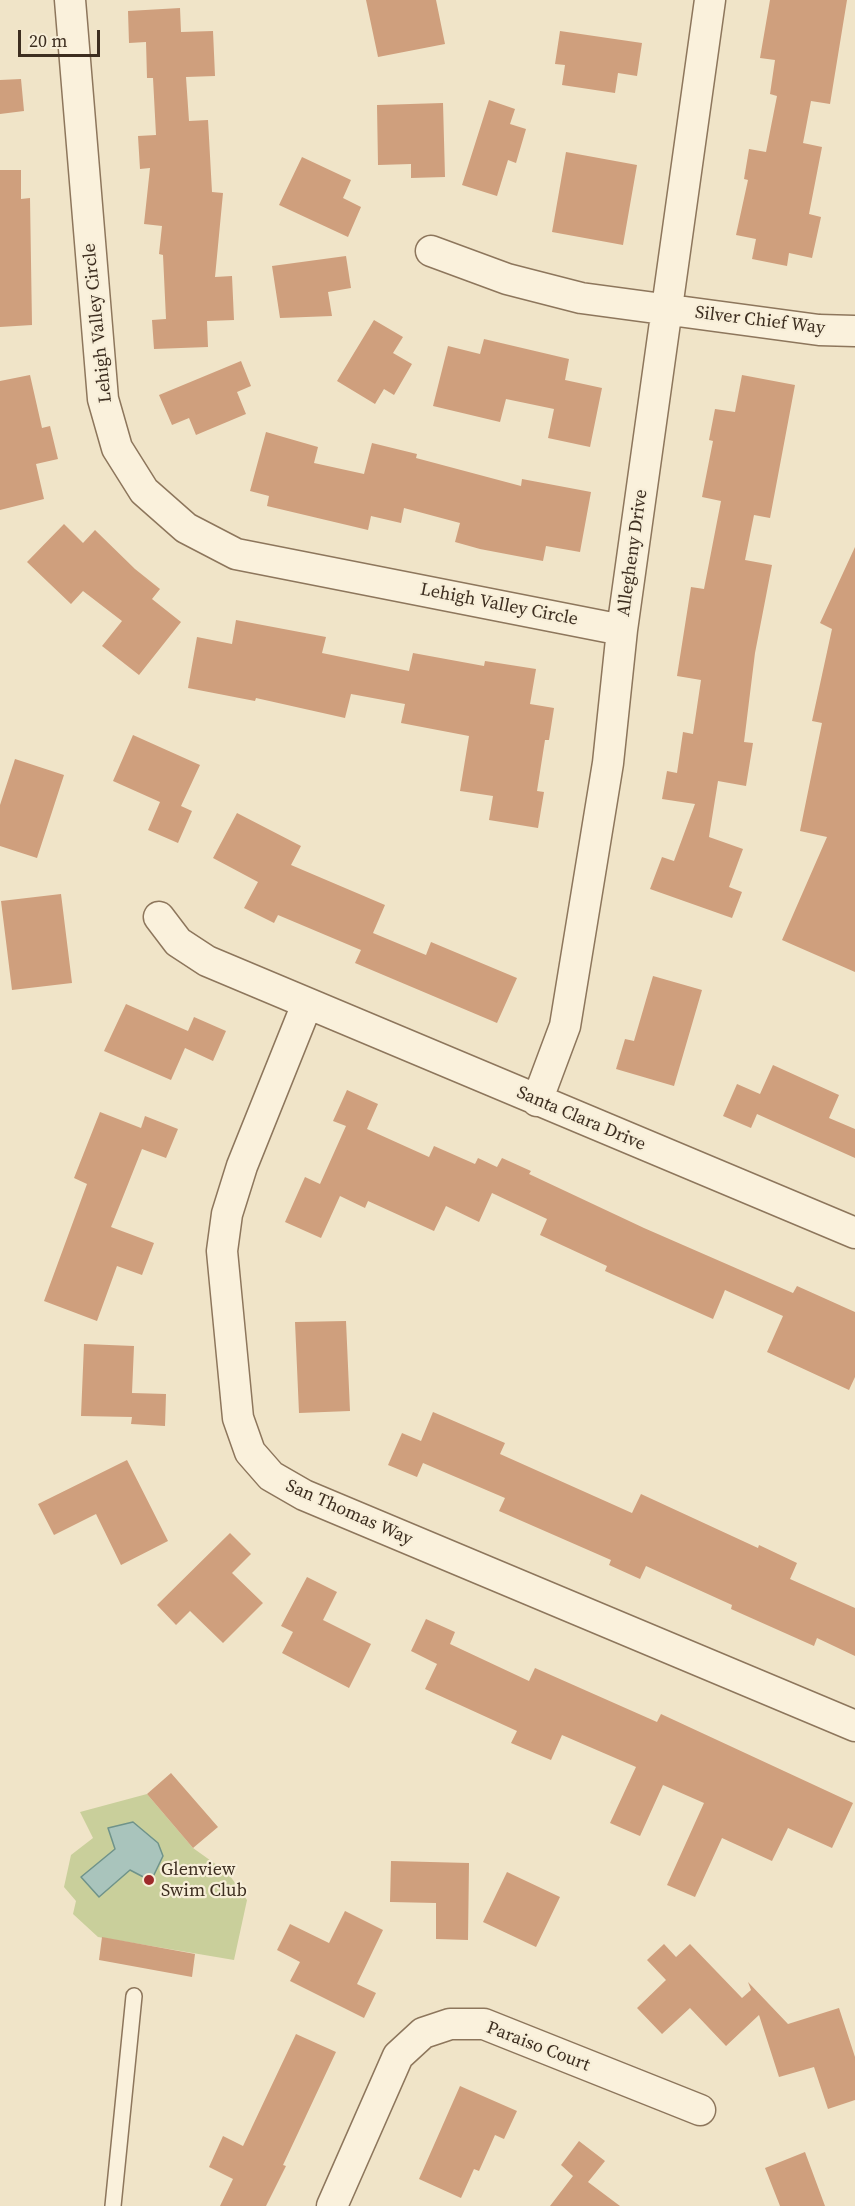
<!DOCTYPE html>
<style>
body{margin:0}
#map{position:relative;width:855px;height:2206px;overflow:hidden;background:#f0e4c8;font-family:"Source Serif 4",serif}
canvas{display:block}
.scale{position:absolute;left:18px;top:30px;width:82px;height:27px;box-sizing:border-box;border:3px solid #3d2e20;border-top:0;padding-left:8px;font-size:18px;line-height:21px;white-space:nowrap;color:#3d2e20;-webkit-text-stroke:4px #f7eed8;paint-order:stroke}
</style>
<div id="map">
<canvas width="855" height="2206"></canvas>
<div class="scale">20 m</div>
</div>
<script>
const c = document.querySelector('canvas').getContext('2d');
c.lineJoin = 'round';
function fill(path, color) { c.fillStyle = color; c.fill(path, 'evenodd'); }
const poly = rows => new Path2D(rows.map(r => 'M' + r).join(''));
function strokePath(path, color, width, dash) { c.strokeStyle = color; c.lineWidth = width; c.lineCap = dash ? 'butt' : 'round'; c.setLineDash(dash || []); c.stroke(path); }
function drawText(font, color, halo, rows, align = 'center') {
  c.font = font + ' "Source Serif 4",serif'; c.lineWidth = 4.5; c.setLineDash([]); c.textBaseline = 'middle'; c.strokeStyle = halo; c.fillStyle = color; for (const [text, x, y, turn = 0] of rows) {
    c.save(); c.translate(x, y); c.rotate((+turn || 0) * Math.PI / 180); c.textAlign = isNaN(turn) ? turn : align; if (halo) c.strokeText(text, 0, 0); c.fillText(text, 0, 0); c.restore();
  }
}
const green = poly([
 [147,1794,193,1848,228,1873,247,1900,234,1960,98,1937,73,1914,76,1901,64,1887,71,1855,93,1838,80,1812]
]);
const water = poly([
 [133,1822,158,1843,163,1856,151,1881,130,1870,99,1897,81,1877,115,1849,108,1828,133,1822]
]);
const building = poly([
 [366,0,436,0,445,44,378,57],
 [770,0,847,0,830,104,811,101,803,143,822,147,809,214,821,217,812,258,789,253,787,266,752,259,756,239,736,235,748,180,744,179,749,149,766,152,777,96,770,94,775,60,760,58],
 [180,8,181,32,213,31,215,76,186,77,189,121,208,120,212,192,223,193,215,277,232,276,234,320,207,321,208,347,154,349,152,320,166,319,163,255,159,254,162,226,144,224,150,168,140,169,138,136,156,135,153,78,147,78,146,42,129,43,128,11],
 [560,31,642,43,637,76,618,73,615,93,562,85,565,65,555,64],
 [21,79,24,111,0,114,0,80],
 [489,100,515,109,510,124,526,129,516,163,508,160,497,196,462,185],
 [443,103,445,177,411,178,411,164,378,165,377,105],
 [566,152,637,165,623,245,552,232],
 [302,157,351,180,343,198,361,207,348,237,279,205],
 [0,170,21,170,21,199,30,198,32,325,0,327],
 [346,256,351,288,328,292,332,316,280,318,272,266],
 [374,320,403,337,393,353,412,364,394,395,384,389,375,404,337,381],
 [484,339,569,359,565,380,602,388,590,447,548,438,554,409,506,399,500,422,433,406,448,346,480,354],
 [241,361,251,386,237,392,246,414,196,435,189,418,172,425,159,395],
 [30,375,42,428,50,426,58,459,36,464,44,499,0,510,0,381],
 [742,375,795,385,770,518,754,515,745,560,772,565,755,653,744,742,753,743,746,786,718,781,709,837,743,849,729,887,742,892,732,918,650,889,662,857,674,861,695,804,662,799,667,771,677,773,683,732,693,734,701,680,677,676,691,587,704,589,721,501,702,497,713,441,709,440,715,409,735,412],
 [266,432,318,447,314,463,364,474,372,443,417,454,416,458,521,486,522,479,591,492,580,552,546,546,543,561,480,549,455,542,460,523,404,508,401,523,371,516,368,530,267,506,269,496,250,491],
 [64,524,83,543,95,530,135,569,160,589,152,599,181,622,139,675,102,646,122,621,83,591,71,604,27,562],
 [855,547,855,972,782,940,827,837,800,831,822,723,812,721,832,629,820,623],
 [236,620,326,637,322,653,409,671,413,653,484,666,485,661,536,669,530,704,554,708,549,740,545,740,537,791,544,792,538,828,489,820,493,796,460,791,469,736,401,723,405,704,351,694,345,718,256,698,255,701,188,688,197,637,232,644],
 [133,735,200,765,181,806,192,811,178,843,148,830,160,802,113,781],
 [15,759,64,775,37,858,0,846,0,805],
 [237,813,301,846,291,865,385,905,373,933,426,955,431,942,517,978,497,1023,355,963,361,950,278,915,274,923,244,908,258,882,213,858],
 [61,894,72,983,12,990,1,901],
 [653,976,702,990,674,1086,616,1069,625,1039,634,1041],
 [126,1004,188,1031,194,1017,226,1031,213,1061,185,1048,171,1080,104,1051],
 [773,1065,839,1095,829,1118,855,1129,855,1158,757,1114,751,1128,723,1116,737,1084,760,1094],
 [347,1090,378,1104,367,1129,429,1157,434,1146,475,1164,478,1158,497,1167,502,1158,531,1171,529,1174,644,1228,793,1293,797,1286,855,1312,855,1377,849,1390,767,1352,783,1316,725,1290,713,1319,605,1271,607,1266,540,1235,547,1219,492,1193,479,1222,446,1206,434,1231,368,1201,365,1208,340,1196,321,1238,285,1222,305,1177,320,1184,346,1126,333,1121],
 [100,1112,141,1128,145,1116,178,1129,166,1158,142,1149,111,1227,154,1243,142,1275,117,1266,97,1321,44,1301,87,1184,74,1178],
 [346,1321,350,1411,299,1413,295,1322],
 [84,1344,134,1346,132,1393,166,1394,165,1426,131,1424,132,1417,81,1416],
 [433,1412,505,1443,500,1454,632,1513,641,1494,758,1548,759,1545,797,1563,790,1579,855,1608,855,1656,817,1638,814,1646,731,1609,732,1605,646,1566,640,1579,609,1565,611,1560,499,1511,505,1498,423,1463,417,1477,388,1465,402,1433,421,1441],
 [127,1460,168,1541,121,1565,96,1514,54,1535,38,1504],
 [230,1533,251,1554,232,1573,263,1603,223,1643,190,1611,176,1625,157,1605],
 [307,1577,337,1592,323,1620,371,1644,349,1688,282,1653,293,1632,281,1626],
 [426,1619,455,1632,450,1644,529,1681,535,1668,657,1722,661,1714,853,1803,832,1848,788,1828,772,1861,722,1838,695,1897,667,1885,704,1803,663,1785,640,1836,610,1823,636,1767,562,1735,551,1760,511,1743,517,1731,425,1689,437,1664,411,1651],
 [171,1773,218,1827,193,1848,147,1794],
 [391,1861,469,1863,468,1940,436,1939,436,1903,390,1902],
 [507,1872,560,1897,536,1947,483,1922],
 [345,1911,383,1930,357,1984,376,1993,364,2018,290,1981,300,1962,277,1950,290,1924,329,1943],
 [102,1937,195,1954,192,1977,99,1960],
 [664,1944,676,1957,690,1944,742,1998,751,1990,748,1982,788,2024,839,2008,855,2057,855,2100,828,2109,814,2067,779,2077,759,2015,726,2046,690,2008,662,2034,637,2008,666,1980,647,1960],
 [296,2034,336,2052,283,2165,286,2166,266,2206,220,2206,233,2179,209,2167,223,2136,243,2146],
 [460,2086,517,2111,504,2139,495,2135,479,2171,474,2169,461,2198,419,2179],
 [579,2141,605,2161,588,2182,620,2206,550,2206,573,2176,561,2165],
 [805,2152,825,2206,780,2206,765,2168]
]);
const lane = poly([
 [113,2206,134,1996]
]);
const street = poly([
 [70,0,103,399,117,448,144,491,186,528,236,554,622,630],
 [431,251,507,279,581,298,819,330,855,331],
 [159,917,178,942,207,961,855,1233],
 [307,1004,242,1166,227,1214,222,1251,238,1418,250,1452,271,1476,304,1495,855,1726],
 [537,1101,565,1026,608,763,622,630,710,0],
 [332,2206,398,2056,423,2033,450,2024,484,2024,700,2110]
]);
const markers = [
 [149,1880,6,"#9e2a2b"]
];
const streetNames = [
 ["Silver Chief Way",760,321,7],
 ["Lehigh Valley Circle",98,323,-96],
 ["Allegheny Drive",633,553,-82],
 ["Lehigh Valley Circle",499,605,11],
 ["Santa Clara Drive",581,1119,23],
 ["San Thomas Way",349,1513,24],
 ["Paraiso Court",538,2047,21]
];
const poiNames = [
 ["Glenview",161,1870],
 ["Swim Club",161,1891]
];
fill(green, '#c9cf9b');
fill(water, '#a9c4bc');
strokePath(water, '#6f938a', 1.5);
fill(building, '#cf9f7d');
strokePath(lane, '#8d765c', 18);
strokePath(street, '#8d765c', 33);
strokePath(lane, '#faf1dc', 15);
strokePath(street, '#faf1dc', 30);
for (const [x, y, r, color] of markers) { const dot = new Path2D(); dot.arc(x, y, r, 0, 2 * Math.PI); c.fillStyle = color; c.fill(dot); strokePath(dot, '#f7eed8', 2); }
drawText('18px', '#3d2e20', '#f7eed8', streetNames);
drawText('18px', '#3d2e20', '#f7eed8', poiNames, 'left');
</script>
